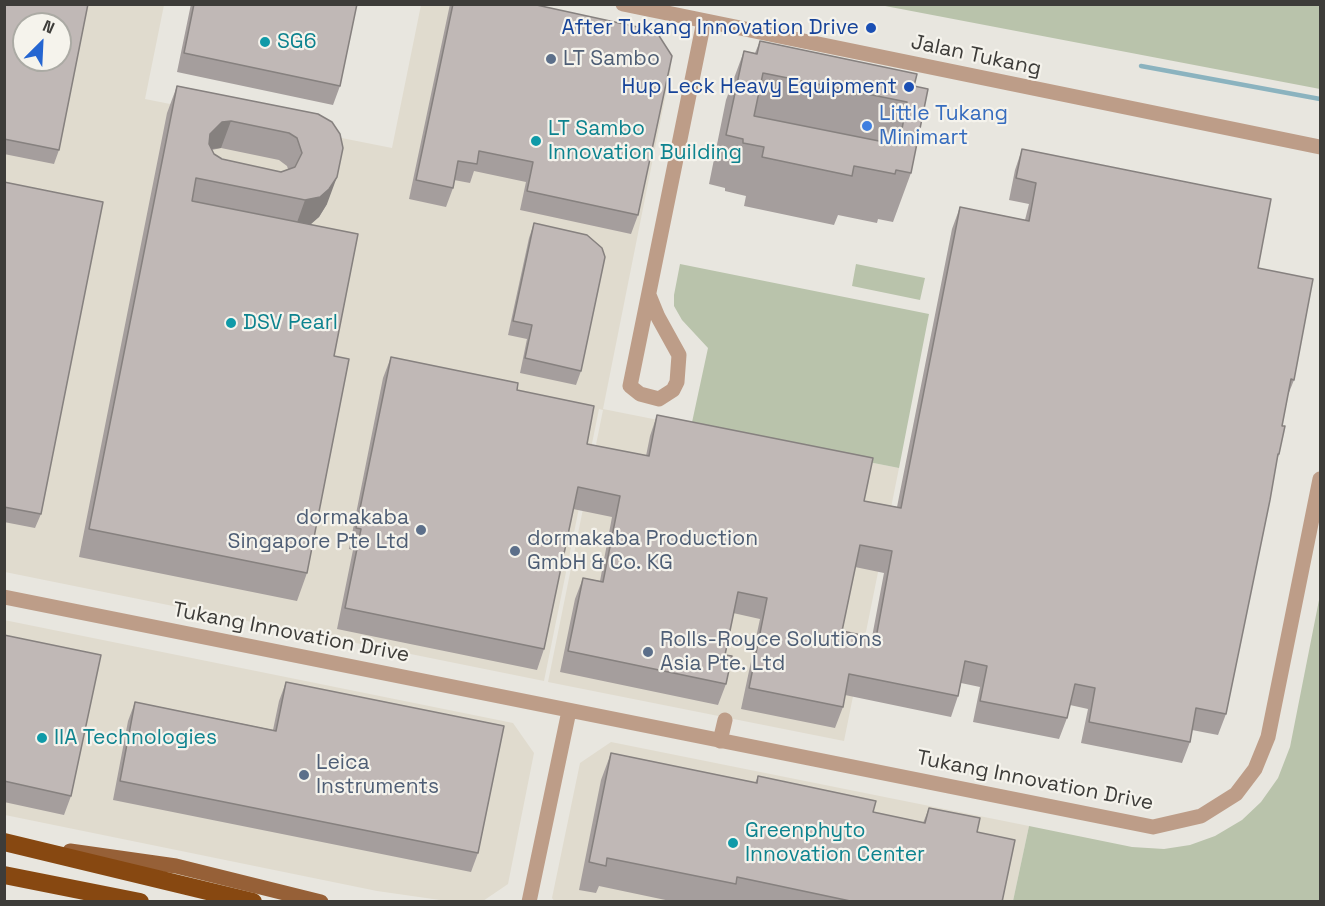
<!DOCTYPE html>
<style>
body{margin:0}
#map{position:relative;width:1325px;height:906px;overflow:hidden;background:#e8e6df;font-family:"Space Grotesk",sans-serif}
canvas{display:block}
.frame{position:absolute;inset:0;border:6px solid #3d3c39;pointer-events:none}
.north{position:absolute;left:12px;top:12px;width:60px;height:60px;box-sizing:border-box;background:#f5f3ec;border:2px solid #abaaa4;border-radius:50%;rotate:24deg;font-size:16px;font-weight:700;line-height:24px;text-align:center;color:#3d3c39}
.north::after{content:'';display:block;margin:auto;width:21px;height:27px;background:#2465d1;clip-path:polygon(50% 0,100% 100%,50% 72%,0 100%)}
</style>
<div id="map">
<canvas width="1325" height="906"></canvas>
<div class="frame"></div>
<div class="north">N</div>
</div>
<script>
const c = document.querySelector('canvas').getContext('2d');
c.lineJoin = 'round';
function fill(path, color) { c.fillStyle = color; c.fill(path, 'evenodd'); }
const poly = rows => new Path2D(rows.map(r => 'M' + r).join(''));
function strokePath(path, color, width, dash) { c.strokeStyle = color; c.lineWidth = width; c.lineCap = dash ? 'butt' : 'round'; c.setLineDash(dash || []); c.stroke(path); }
function drawText(font, color, halo, rows, align = 'center') {
  c.font = font + ' "Space Grotesk",sans-serif'; c.lineWidth = 4.5; c.setLineDash([]); c.textBaseline = 'middle'; c.strokeStyle = halo; c.fillStyle = color; for (const [text, x, y, turn = 0] of rows) {
    c.save(); c.translate(x, y); c.rotate((+turn || 0) * Math.PI / 180); c.textAlign = isNaN(turn) ? turn : align; if (halo) c.strokeText(text, 0, 0); c.fillText(text, 0, 0); c.restore();
  }
}
const built = poly([
 [4,5,164,5,145,99,392,148,421,5,491,5,651,37,671,68,603,409,899,468,844,741,548,682,603,410,599,409,544,681,5,572],
 [24,24,60,24,60,60,24,60],
 [4,620,513,723,534,753,508,884,483,901,447,901,377,891,5,815],
 [611,742,1029,826,1013,901,555,902,552,898,580,763]
]);
const green = poly([
 [880,5,1320,5,1320,89],
 [680,264,929,314,899,468,691,427,708,348,682,320,674,306,674,295],
 [856,264,925,278,920,300,852,286],
 [1320,595,1320,901,1013,901,1029,826,1132,847,1164,849,1190,845,1215,836,1242,820,1261,802,1278,778,1290,747]
]);
const stream = poly([
 [1141,66,1320,99]
]);
const minor = poly([
 [623,4,1320,147],
 [649,295,658,317,679,355,677,382,673,390,659,399,640,394,630,386,704,21],
 [4,597,1153,827,1201,816,1236,794,1255,769,1268,737,1320,479],
 [720,741,725,720],
 [529,902,569,711]
]);
const major = poly([
 [70,851,176,866,321,902]
]);
const highway = poly([
 [4,842,253,902],
 [4,875,140,902]
]);
const wall = poly([
 [4,4,59,150,54,164,4,154],
 [191,4,357,4,340,86,333,105,177,72],
 [450,4,532,4,638,215,631,234,520,210,526,182,474,171,470,183,454,180,453,188,446,207,409,199],
 [760,41,914,86,911,173,893,222,878,219,877,223,838,215,834,225,744,206,746,196,725,191,725,188,709,184,726,100,744,51,755,53],
 [177,86,318,114,327,204,319,217,310,224,334,356,307,573,297,601,79,557,167,113],
 [221,148,279,160,287,166,288,169,281,172,222,159,214,154,212,150],
 [1022,149,1258,268,1294,380,1288,395,1282,426,1279,454,1276,463,1226,714,1218,735,1192,730,1190,742,1182,763,1081,743,1088,709,1070,705,1067,718,1059,739,973,722,980,687,961,683,958,696,951,717,845,695,843,707,835,728,741,709,760,619,733,613,725,655,726,684,718,705,560,672,575,599,583,578,600,581,612,517,573,509,544,649,537,670,337,629,353,550,349,549,383,378,391,357,517,390,587,444,646,456,650,436,657,415,864,501,897,507,952,229,960,207,1025,220,1029,204,1009,200,1015,170],
 [855,567,884,573,872,637,842,631],
 [4,182,41,514,35,528,4,522],
 [534,223,581,371,576,385,520,373,527,339,508,335,529,238],
 [4,635,71,796,64,815,4,802],
 [286,682,478,853,471,872,113,800,128,721,135,702,273,730,279,701],
 [611,753,755,783,758,776,873,812,923,823,929,808,977,832,1002,902,675,902,599,886,596,893,579,890,601,780]
]);
const shadedWall = poly([
 [231,121,221,148,212,149,200,161,210,134,222,122],
 [337,177,327,204,319,217,310,225,295,228,305,200]
]);
const building = poly([
 [4,4,88,4,59,150,4,139,4,4],
 [24,24,60,24,60,60,24,60,24,24],
 [194,4,357,4,340,86,184,53,194,4],
 [453,4,532,4,656,31,672,56,638,215,527,191,533,162,479,151,477,164,458,161,453,188,416,180,453,4],
 [760,41,917,74,914,86,928,89,911,173,896,170,895,174,854,166,852,176,762,157,764,147,743,143,743,139,726,135,744,51,757,54,760,41],
 [763,73,907,102,899,145,754,116,763,73],
 [177,86,318,114,332,122,340,134,343,148,337,177,329,189,320,197,305,200,196,178,192,201,358,234,334,356,349,359,307,573,89,529,177,86],
 [231,121,289,133,297,138,302,153,295,167,281,172,222,159,214,154,209,144,210,134,222,122,231,121],
 [1022,149,1271,199,1258,268,1313,279,1294,380,1291,379,1282,426,1285,426,1279,454,1278,454,1270,500,1226,714,1196,708,1190,742,1089,722,1095,688,1075,684,1067,718,980,701,987,666,965,661,958,696,849,674,843,707,749,688,767,598,738,592,725,655,732,656,726,684,568,651,583,578,603,582,620,496,578,487,544,649,345,608,361,529,356,528,391,357,518,383,517,390,594,406,587,444,649,456,657,415,873,458,864,501,901,508,960,207,1029,221,1036,183,1016,178,1022,149],
 [860,545,892,551,876,638,842,631,860,545],
 [4,182,103,202,41,514,4,507,4,182],
 [534,223,587,235,602,248,605,257,581,371,525,358,532,325,513,321,534,223],
 [4,635,101,655,71,796,4,781,4,635],
 [286,682,504,726,478,853,120,781,135,702,276,731,286,682],
 [611,753,757,783,758,776,876,801,873,812,925,823,929,808,980,818,977,832,1015,840,1002,902,855,902,737,877,736,884,607,858,606,866,589,862,611,753]
]);
const markers = [
 [871,28,6,"#1a4fb4"],
 [265,42,6,"#0f9aa8"],
 [551,59,6,"#5c6f8a"],
 [909,87,6,"#1a4fb4"],
 [867,126,6,"#3f7fe0"],
 [536,141,6,"#0f9aa8"],
 [231,323,6,"#0f9aa8"],
 [421,530,6,"#5c6f8a"],
 [515,551,6,"#5c6f8a"],
 [648,652,6,"#5c6f8a"],
 [42,738,6,"#0f9aa8"],
 [304,775,6,"#5c6f8a"],
 [733,843,6,"#0f9aa8"]
];
const transitNames = [
 ["After Tukang Innovation Drive",859,28],
 ["Hup Leck Heavy Equipment",897,87]
];
const cultureNames = [
 ["SG6",277,42],
 ["LT Sambo",548,129],
 ["Innovation Building",548,153],
 ["DSV Pearl",243,323],
 ["IIA Technologies",54,738],
 ["Greenphyto",745,831],
 ["Innovation Center",745,855]
];
const streetNames = [
 ["Jalan Tukang",976,56,12],
 ["Tukang Innovation Drive",291,633,11],
 ["Tukang Innovation Drive",1035,781,11]
];
const serviceNames = [
 ["LT Sambo",563,59],
 ["dormakaba",409,518,"right"],
 ["Singapore Pte Ltd",409,542,"right"],
 ["dormakaba Production",527,539],
 ["GmbH & Co. KG",527,563],
 ["Rolls-Royce Solutions",660,640],
 ["Asia Pte. Ltd",660,664],
 ["Leica",316,763],
 ["Instruments",316,787]
];
const shopNames = [
 ["Little Tukang",879,114],
 ["Minimart",879,138]
];
fill(built, '#e0dbce');
fill(green, '#b9c3ab');
strokePath(stream, '#8bb3bf', 4.5);
strokePath(minor, '#bd9d88', 15);
strokePath(major, '#966037', 15);
strokePath(highway, '#874811', 18);
fill(wall, '#a59e9d');
fill(shadedWall, '#86817f');
fill(building, '#c0b8b6');
strokePath(building, '#86817f', 1.5);
for (const [x, y, r, color] of markers) { const dot = new Path2D(); dot.arc(x, y, r, 0, 2 * Math.PI); c.fillStyle = color; c.fill(dot); strokePath(dot, '#f5f3ec', 2); }
drawText('21px', '#164399', '#f5f3ec', transitNames, 'right');
drawText('21px', '#0d838f', '#f5f3ec', cultureNames, 'left');
drawText('21px', '#3d3c39', '#f5f3ec', streetNames);
drawText('21px', '#4e5e75', '#f5f3ec', serviceNames, 'left');
drawText('21px', '#366cbe', '#f5f3ec', shopNames, 'left');
</script>
